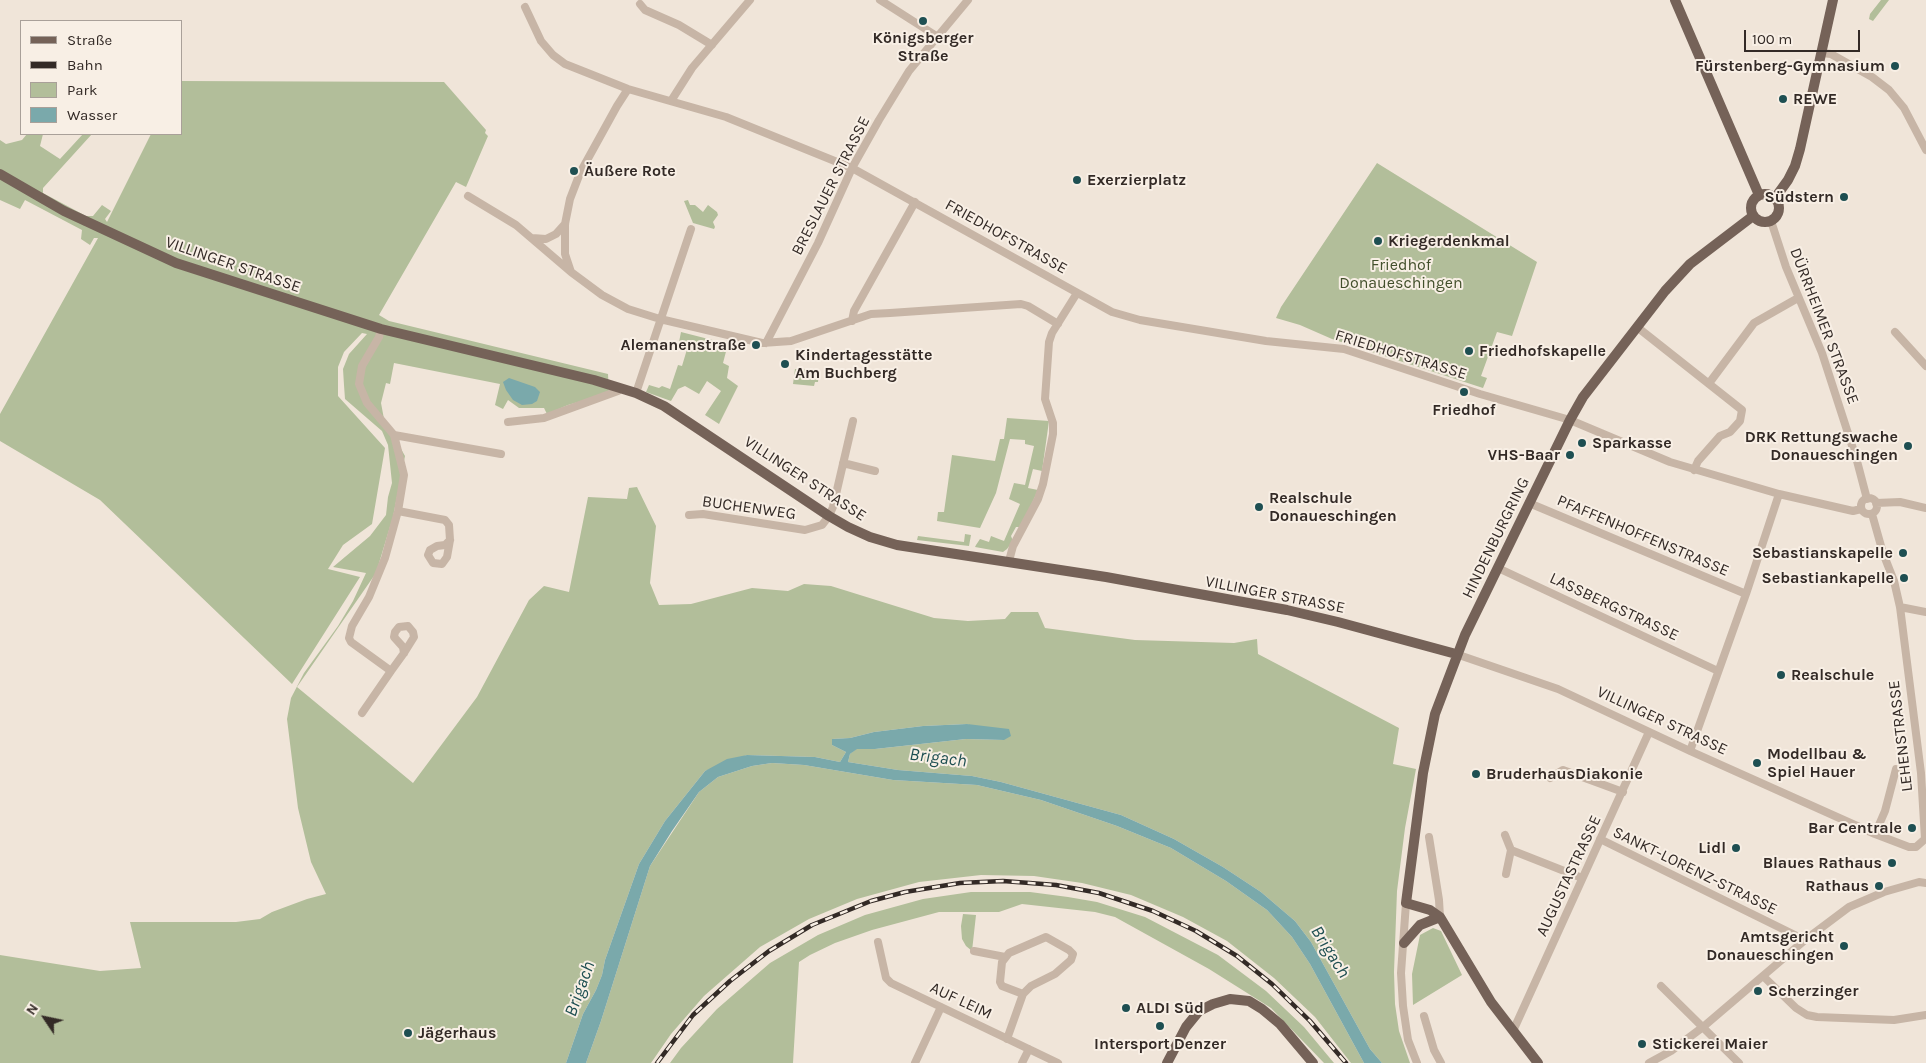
<!DOCTYPE html>
<meta charset="utf-8">
<style>
body{margin:0}
#map{position:relative;width:1926px;height:1063px;overflow:hidden;background:#f0e5d9;font-family:Karla,sans-serif}
canvas{display:block}
.legend{position:absolute;left:20px;top:20px;width:162px;height:115px;box-sizing:border-box;background:#f8efe5;border:1px solid #a9a099;margin:0;padding:6px 9px;list-style:none;font-size:15px;color:#332a26}
.legend li{display:flex;align-items:center;gap:10px;height:25px}
.legend b{width:25px;border:1px solid #a9a099}
.north{position:absolute;left:20px;top:993px;width:50px;height:50px;-webkit-text-stroke:4px #f8efe5;paint-order:stroke;rotate:304deg;font-size:14px;font-weight:700;line-height:20px;text-align:center;color:#332a26}
.north::after{content:'';display:block;margin:auto;width:18px;height:22px;background:#332a26;clip-path:polygon(50% 0,100% 100%,50% 72%,0 100%)}
.scale{position:absolute;left:1744px;top:30px;width:116px;height:22px;box-sizing:border-box;border:2px solid #332a26;border-top:0;padding-left:6px;font-size:15px;line-height:18px;white-space:nowrap;color:#332a26;-webkit-text-stroke:4px #f8efe5;paint-order:stroke}
</style>
<div id="map">
<canvas width="1926" height="1063"></canvas>
<ul class="legend">
<li><b style="height:6px;background:#756258"></b>Straße</li>
<li><b style="height:6px;background:#332a26"></b>Bahn</li>
<li><b style="height:14px;background:#b2be9a"></b>Park</li>
<li><b style="height:14px;background:#7aa9ab"></b>Wasser</li>
</ul>
<div class="north">N</div>
<div class="scale">100 m</div>
</div>
<script>
const c = document.querySelector('canvas').getContext('2d');
c.lineJoin = 'round';
function fill(path, color) { c.fillStyle = color; c.fill(path, 'evenodd'); }
const poly = rows => new Path2D(rows.map(r => 'M' + r).join(''));
function strokePath(path, color, width, dash) { c.strokeStyle = color; c.lineWidth = width; c.lineCap = dash ? 'butt' : 'round'; c.setLineDash(dash || []); c.stroke(path); }
function drawText(font, color, halo, rows, align = 'center') {
  c.font = font + ' Karla,sans-serif'; c.lineWidth = 4; c.setLineDash([]); c.textBaseline = 'middle'; c.strokeStyle = halo; c.fillStyle = color; for (const [text, x, y, turn = 0] of rows) {
    c.save(); c.translate(x, y); c.rotate((+turn || 0) * Math.PI / 180); c.textAlign = isNaN(turn) ? turn : align; if (halo) c.strokeText(text, 0, 0); c.fillText(text, 0, 0); c.restore();
  }
}
const green = poly([
 [1881,0,1889,0,1873,21,1869,19,1870,14],
 [181,81,444,82,486,130,485,133,488,136,466,187,456,182,379,315,389,321,608,374,609,393,568,405,547,414,544,408,519,408,508,400,503,409,495,405,500,384,394,363,390,384,386,383,381,403,384,419,405,456,393,517,376,573,297,687,413,783,477,697,529,600,544,586,569,592,588,497,627,499,629,488,637,487,656,526,650,583,659,605,691,604,752,588,788,591,804,584,831,586,934,618,968,621,1005,619,1011,612,1038,612,1045,628,1135,640,1234,643,1257,639,1258,654,1399,728,1393,764,1416,769,1405,828,1397,891,1394,972,1395,1004,1399,1031,1410,1063,1382,1063,1370,1049,1311,942,1295,921,1261,892,1223,867,1174,839,1121,815,1001,782,972,776,898,770,848,762,850,754,856,749,875,749,966,739,1004,740,967,724,923,726,874,732,850,738,832,739,832,745,846,752,840,762,815,757,747,755,705,771,665,821,639,864,605,960,602,975,596,990,583,1014,566,1063,0,1063,0,955,100,971,141,968,130,922,236,922,260,919,272,912,307,899,326,894,311,862,298,808,287,719,291,698,304,673,338,626,353,601,366,573,333,567,370,536,386,515,388,497,392,483,388,445,382,431,345,399,344,385,343,369,349,354,367,334,362,333,344,352,338,367,338,396,385,448,372,524,343,545,328,569,360,577,292,684,100,500,0,441,0,414,98,238,94,238,90,245,81,239,82,230,25,200,20,209,0,200,0,140,6,144,22,140,27,134,43,134,40,146,60,159,83,134,92,134,43,188,43,193,86,216,93,216,102,205,111,211,105,219,107,222,151,134,181,134],
 [1377,163,1537,262,1512,336,1497,332,1481,376,1487,378,1483,388,1332,339,1300,325,1276,318,1281,307],
 [688,200,690,205,695,205,703,212,708,205,717,212,718,215,713,222,715,227,714,229,693,223,684,201],
 [681,332,728,344,723,363,729,366,727,378,738,386,719,424,705,415,721,391,707,381,699,394,685,386,678,389,671,401,646,392,649,385,659,388,662,386,670,389,678,365,682,366,688,346,679,342],
 [795,369,819,370,818,382,815,382,814,386,793,384],
 [1007,418,1049,421,1042,471,1033,469,1028,488,1038,490,1021,527,1016,527,1011,536,1013,541,1007,549,1003,552,975,547,976,545,980,539,989,542,991,536,1004,541,1020,504,1009,499,1014,483,1025,485,1034,446,1025,444,1025,440,1010,439,996,493,980,528,937,521,938,512,944,512,952,455,995,461,1000,439,1004,439],
 [965,534,971,535,969,546,917,540,918,536,964,542],
 [772,763,804,765,893,780,977,785,1041,800,1117,826,1171,848,1226,881,1267,910,1292,937,1310,964,1364,1063,1351,1063,1315,1017,1274,978,1227,941,1183,917,1131,895,1082,883,1034,876,981,875,919,882,857,899,809,919,760,947,704,996,671,1034,651,1063,586,1063,601,1021,650,866,699,792,718,777,752,766],
 [971,892,1030,892,1068,897,1097,902,1145,917,1218,955,1266,991,1304,1027,1334,1063,1324,1063,1271,1008,1209,969,1124,922,1115,917,1095,912,1022,904,999,912,939,912,872,930,835,943,810,955,799,962,793,1063,670,1063,681,1048,717,1009,770,963,818,935,865,915,923,899],
 [963,914,976,915,972,951,966,946,962,939,961,926],
 [1433,928,1441,931,1462,975,1413,1005,1412,974,1420,935]
]);
const water = poly([
 [509,378,535,387,540,392,537,401,532,404,522,405,513,400,506,390,503,382],
 [967,724,1009,729,1011,736,1004,740,966,739,875,749,857,749,850,754,848,762,898,770,972,776,1001,782,1121,815,1174,839,1223,867,1261,892,1295,921,1311,942,1370,1049,1382,1063,1364,1063,1310,964,1292,937,1267,910,1226,881,1171,848,1117,826,1041,800,977,785,893,780,804,765,772,763,752,766,718,777,699,792,672,831,650,866,601,1021,586,1063,566,1063,583,1014,596,990,602,975,605,960,639,864,665,821,705,771,727,759,747,755,815,757,840,762,846,752,832,745,832,739,850,738,874,732,923,726]
]);
const minor = poly([
 [880,0,938,37],
 [640,4,645,10,679,25,712,45],
 [525,7,541,41,553,55,565,64,628,89,726,117,852,168,1112,312,1140,320,1266,341,1344,349,1480,394,1570,420,1670,462,1779,494,1853,511,1861,509],
 [1822,53,1831,54,1847,63,1872,77,1889,90,1904,108,1926,150],
 [628,89,617,106,580,173,570,199,565,224,565,254,571,272,602,295,628,309,660,319,762,343,791,341,871,314,890,313,1021,304,1028,306,1058,324],
 [671,101,692,68,750,0],
 [468,196,516,225,571,272],
 [1771,221,1786,267,1822,353,1857,461,1867,499],
 [532,238,546,239,556,234,565,224],
 [852,321,854,311,915,202],
 [1637,327,1742,410,1740,421,1730,432,1720,436,1698,461,1694,470],
 [381,329,379,337,362,366,359,384,367,403,394,435,404,475,398,511,385,558,369,597,352,626,349,638,351,642,391,671,404,653,414,637,413,632,408,626,399,627,395,632,394,637,403,647,404,653],
 [1895,332,1926,366],
 [766,343,818,243,852,168,879,120,909,71,968,0],
 [1710,382,1754,323,1798,298],
 [636,393,691,229],
 [508,422,544,418,618,391,620,388],
 [394,435,501,454],
 [843,463,875,471],
 '1861 506a8 8 0 1 1 16 0a8 8 0 1 1-16 0Z',
 [1529,503,1746,594],
 [1876,503,1900,502,1926,508],
 [398,511,445,520,449,525,450,540,447,557,442,564,433,563,428,555,430,550,437,546,445,545,450,540],
 [1872,514,1883,553,1894,581,1900,607,1921,773,1925,839],
 [689,515,703,514,805,530,822,525,829,516,833,507,853,421],
 [1009,561,1013,546,1038,499,1043,484,1053,434,1053,423,1045,399,1049,342,1052,333,1077,293],
 [1498,568,1718,671],
 [1900,607,1926,612],
 [1456,654,1558,689,1690,751,1875,834,1909,847,1916,847,1925,839],
 [362,713,391,671],
 [1690,751,1746,594,1779,494],
 [1550,778,1563,770,1623,792],
 [1875,834,1885,811,1896,769],
 [1505,835,1511,850,1506,874],
 [1429,837,1439,900,1440,917],
 [1600,839,1805,940],
 [1511,850,1582,878],
 [1406,903,1401,973,1403,1006,1408,1040,1417,1063],
 [878,942,886,978,891,983,1058,1063],
 [974,951,1005,957],
 [1763,976,1796,1008,1807,1015,1817,1017,1894,1020,1926,1015],
 [1661,986,1739,1063],
 [1424,1016,1434,1050,1441,1063],
 [1513,1031,1649,732],
 [1007,1039,1023,994,1031,986,1055,974,1071,960,1073,954,1069,950,1046,937,1009,953,1002,962,1000,982,1002,986,1023,994],
 [915,1063,941,1007],
 [1022,1063,1029,1049],
 [1649,1063,1671,1051,1703,1027,1805,940,1849,907,1884,892,1919,882,1926,883]
]);
const major = poly([
 [1675,0,1759,195],
 [0,174,64,211,176,263,381,329,594,380,636,393,664,406,829,516,848,527,870,537,897,545,1106,577,1287,610,1338,622,1456,654],
 '1751 208a14 14 0 1 1 28 0a14 14 0 1 1-28 0Z',
 [1775,198,1788,180,1795,166,1800,149,1833,0],
 [1404,943,1420,925,1440,917],
 [1167,1063,1186,1027,1199,1011,1213,1004,1230,999,1249,1001,1262,1009,1280,1024,1313,1063],
 [1538,1063,1491,1002,1440,917,1430,910,1406,903,1423,773,1435,714,1465,635,1570,420,1583,397,1665,291,1690,264,1753,216]
]);
const rail = poly([
 [657,1063,693,1015,730,981,769,951,812,925,871,901,905,892,960,883,1003,881,1056,885,1099,893,1153,911,1196,931,1237,956,1272,984,1310,1021,1346,1063]
]);
const markers = [
 [923,21,5,"#1e4f52"],
 [1895,66,5,"#1e4f52"],
 [1783,99,5,"#1e4f52"],
 [574,171,5,"#1e4f52"],
 [1077,180,5,"#1e4f52"],
 [1844,197,5,"#1e4f52"],
 [1378,241,5,"#1e4f52"],
 [756,345,5,"#1e4f52"],
 [1469,351,5,"#1e4f52"],
 [785,364,5,"#1e4f52"],
 [1464,392,5,"#1e4f52"],
 [1582,443,5,"#1e4f52"],
 [1908,446,5,"#1e4f52"],
 [1570,455,5,"#1e4f52"],
 [1259,507,5,"#1e4f52"],
 [1903,553,5,"#1e4f52"],
 [1904,578,5,"#1e4f52"],
 [1781,675,5,"#1e4f52"],
 [1757,763,5,"#1e4f52"],
 [1476,774,5,"#1e4f52"],
 [1912,828,5,"#1e4f52"],
 [1736,848,5,"#1e4f52"],
 [1892,863,5,"#1e4f52"],
 [1879,886,5,"#1e4f52"],
 [1844,946,5,"#1e4f52"],
 [1758,991,5,"#1e4f52"],
 [1126,1008,5,"#1e4f52"],
 [1160,1026,5,"#1e4f52"],
 [408,1033,5,"#1e4f52"],
 [1642,1044,5,"#1e4f52"]
];
const poiNames = [
 ["Königsberger",923,38,"center"],
 ["Straße",923,56,"center"],
 ["Fürstenberg-Gymnasium",1885,66,"right"],
 ["REWE",1793,99],
 ["Äußere Rote",584,171],
 ["Exerzierplatz",1087,180],
 ["Südstern",1834,197,"right"],
 ["Kriegerdenkmal",1388,241],
 ["Alemanenstraße",746,345,"right"],
 ["Friedhofskapelle",1479,351],
 ["Kindertagesstätte",795,355],
 ["Am Buchberg",795,373],
 ["Friedhof",1464,410,"center"],
 ["DRK Rettungswache",1898,437,"right"],
 ["Donaueschingen",1898,455,"right"],
 ["Sparkasse",1592,443],
 ["VHS-Baar",1560,455,"right"],
 ["Realschule",1269,498],
 ["Donaueschingen",1269,516],
 ["Sebastianskapelle",1893,553,"right"],
 ["Sebastiankapelle",1894,578,"right"],
 ["Realschule",1791,675],
 ["Modellbau &",1767,754],
 ["Spiel Hauer",1767,772],
 ["BruderhausDiakonie",1486,774],
 ["Bar Centrale",1902,828,"right"],
 ["Lidl",1726,848,"right"],
 ["Blaues Rathaus",1882,863,"right"],
 ["Rathaus",1869,886,"right"],
 ["Amtsgericht",1834,937,"right"],
 ["Donaueschingen",1834,955,"right"],
 ["Scherzinger",1768,991],
 ["ALDI Süd",1136,1008],
 ["Jägerhaus",418,1033],
 ["Intersport Denzer",1160,1044,"center"],
 ["Stickerei Maier",1652,1044]
];
const streetNames = [
 ["BRESLAUER STRASSE",831,186,-63],
 ["FRIEDHOFSTRASSE",1006,237,29],
 ["VILLINGER STRASSE",233,265,19],
 ["DÜRRHEIMER STRASSE",1824,326,69],
 ["FRIEDHOFSTRASSE",1401,355,17],
 ["VILLINGER STRASSE",805,479,33],
 ["BUCHENWEG",749,508,8],
 ["PFAFFENHOFFENSTRASSE",1643,536,23],
 ["HINDENBURGRING",1496,538,-64],
 ["VILLINGER STRASSE",1275,595,11],
 ["LASSBERGSTRASSE",1614,607,25],
 ["VILLINGER STRASSE",1662,721,25],
 ["LEHENSTRASSE",1901,736,-97],
 ["SANKT-LORENZ-STRASSE",1695,871,26],
 ["AUGUSTASTRASSE",1569,876,-65],
 ["AUF LEIM",961,1001,25]
];
const parkNames = [
 ["Friedhof",1401,265],
 ["Donaueschingen",1401,283]
];
const waterNames = [
 ["Brigach",938,758,7],
 ["Brigach",1330,952,58],
 ["Brigach",580,989,-70]
];
fill(green, '#b2be9a');
fill(water, '#7aa9ab');
strokePath(minor, '#c7b5a6', 8);
strokePath(major, '#756258', 10);
strokePath(rail, '#332a26', 4.5);
strokePath(rail, '#f8efe5', 2.5, [8]);
for (const [x, y, r, color] of markers) { const dot = new Path2D(); dot.arc(x, y, r, 0, 2 * Math.PI); c.fillStyle = color; c.fill(dot); strokePath(dot, '#f8efe5', 2); }
drawText('bold 16px', '#332a26', '#f8efe5', poiNames, 'left');
drawText('16px', '#332a26', '#f8efe5', streetNames);
drawText('16px', '#43502c', '#f8efe5', parkNames);
drawText('italic 18px', '#1e4f52', '#f8efe5', waterNames);
</script>
